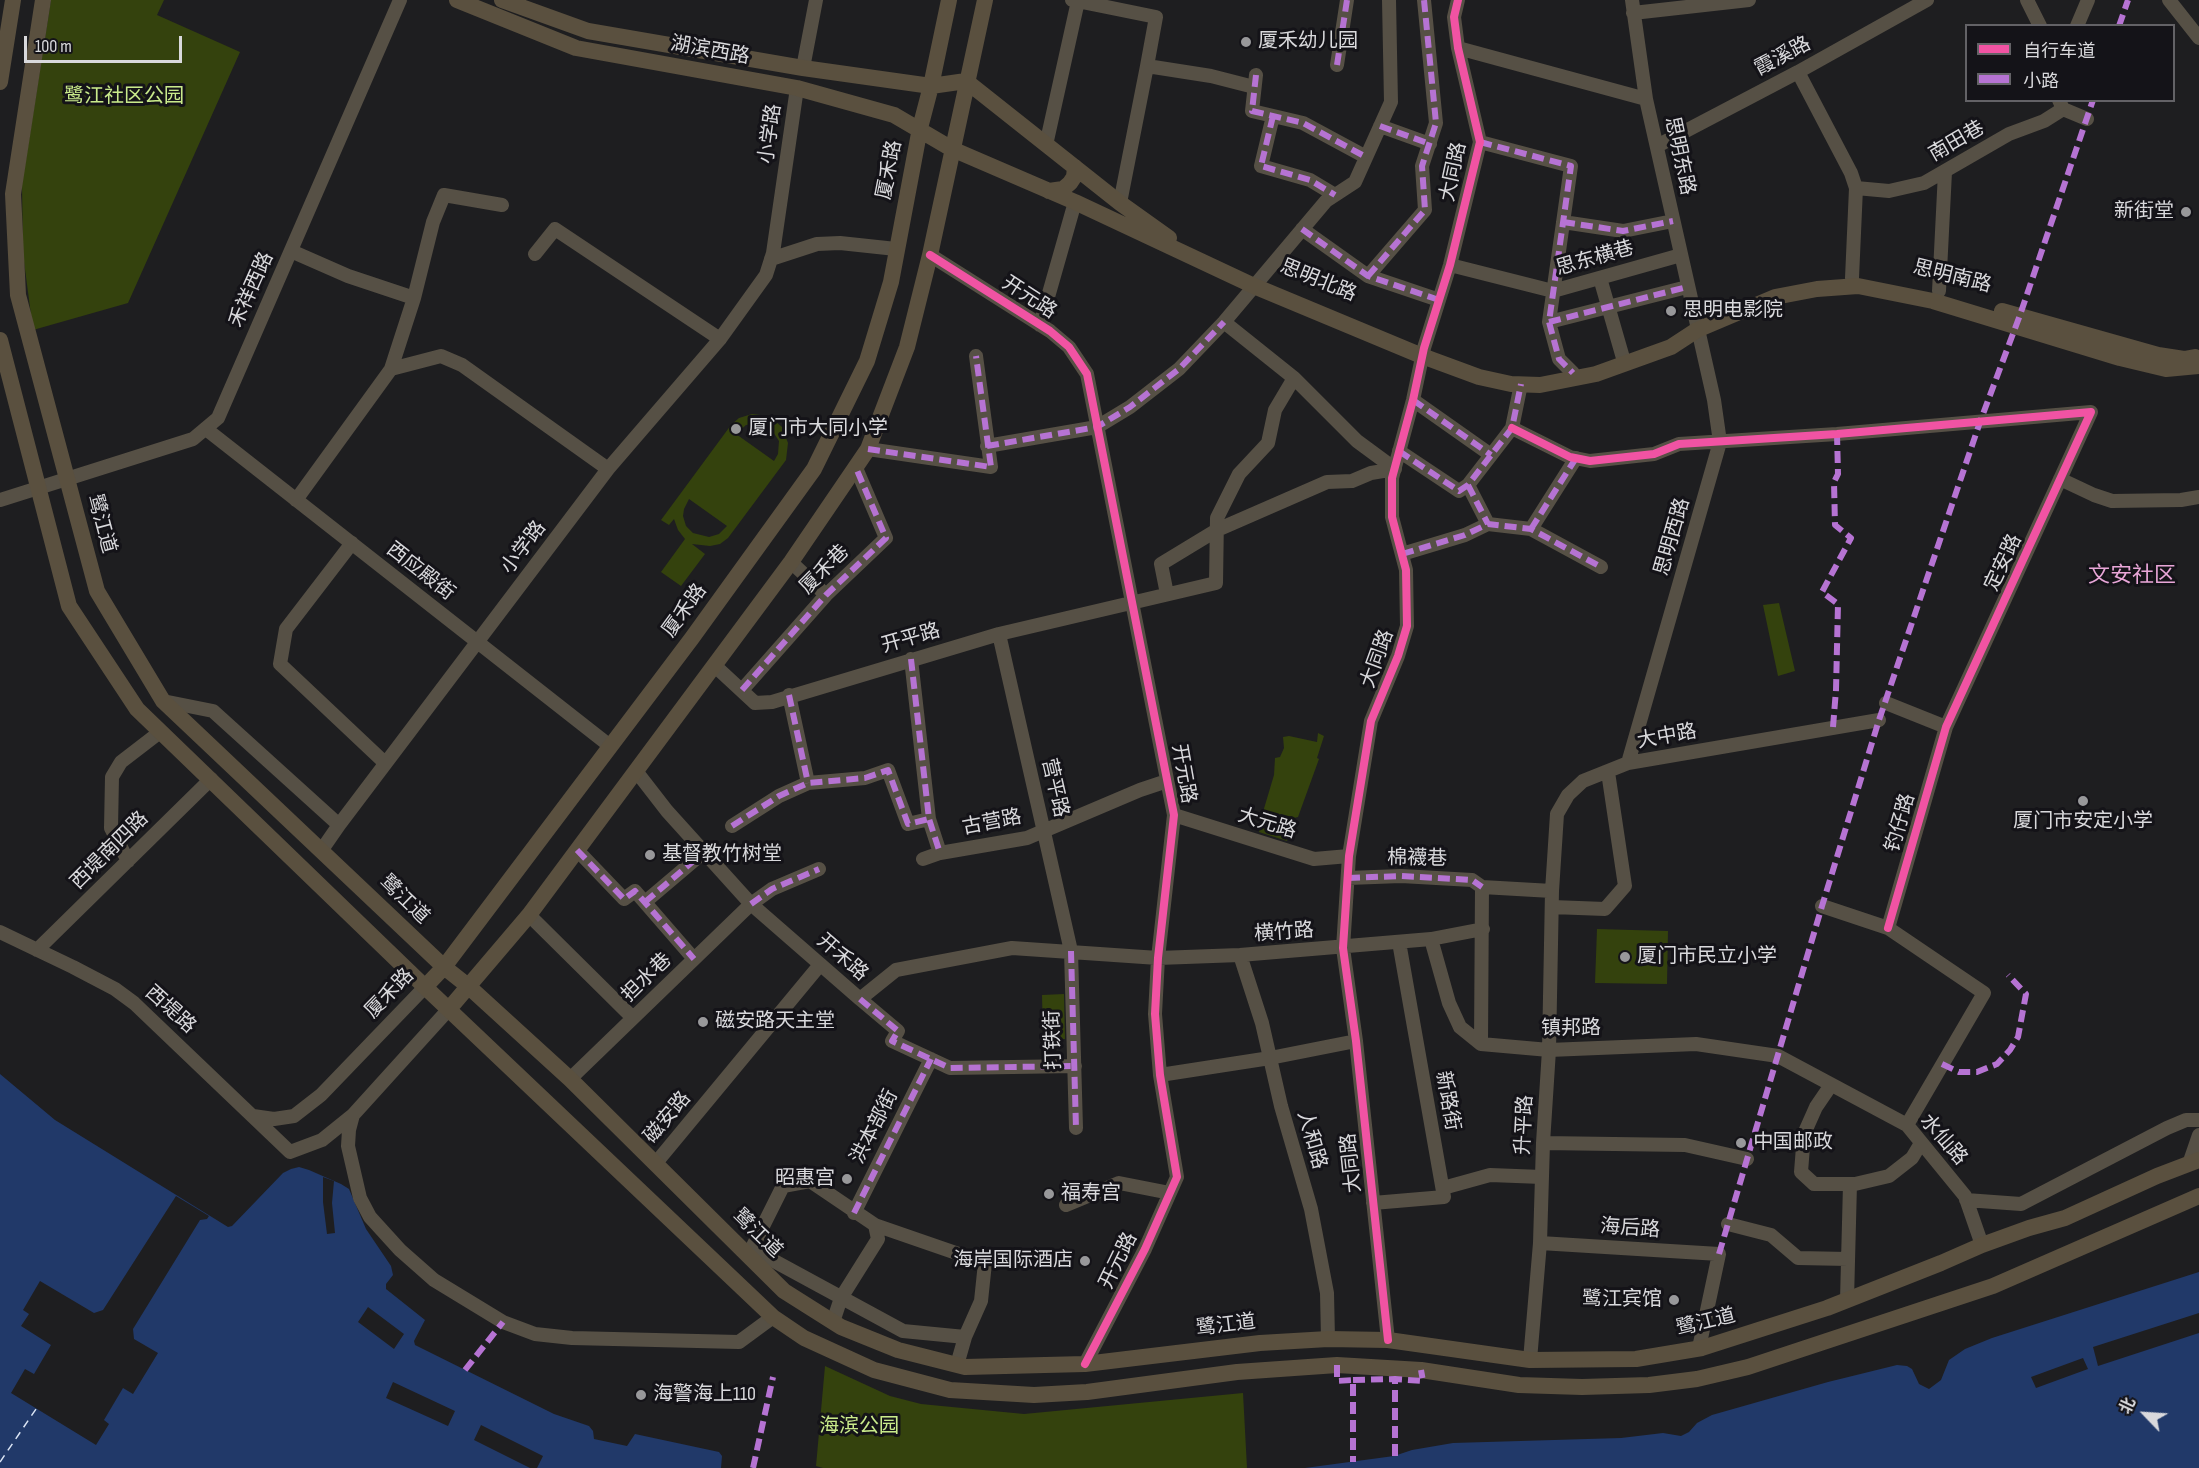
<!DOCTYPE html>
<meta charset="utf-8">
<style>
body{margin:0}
#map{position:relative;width:2199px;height:1468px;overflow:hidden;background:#1e1e20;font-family:"Sofia Sans Condensed","Noto Sans SC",sans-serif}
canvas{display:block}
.legend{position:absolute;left:1965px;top:24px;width:210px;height:78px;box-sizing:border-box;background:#141318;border:2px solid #636266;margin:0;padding:8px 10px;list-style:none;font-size:18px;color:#d9d9dc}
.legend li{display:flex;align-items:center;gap:12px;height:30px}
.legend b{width:30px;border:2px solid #636266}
.north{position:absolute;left:2115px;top:1384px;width:60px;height:60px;-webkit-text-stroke:4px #141318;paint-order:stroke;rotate:295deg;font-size:16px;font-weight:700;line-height:24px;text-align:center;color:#d9d9dc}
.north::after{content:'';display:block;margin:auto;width:21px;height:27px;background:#d9d9dc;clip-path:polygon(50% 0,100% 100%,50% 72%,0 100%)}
.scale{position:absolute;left:24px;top:36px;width:158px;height:27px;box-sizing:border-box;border:3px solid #d9d9dc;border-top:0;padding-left:8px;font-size:18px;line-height:21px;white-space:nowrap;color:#d9d9dc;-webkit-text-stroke:4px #141318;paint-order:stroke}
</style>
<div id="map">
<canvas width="2199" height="1468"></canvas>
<ul class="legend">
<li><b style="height:8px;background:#f153a3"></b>自行车道</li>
<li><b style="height:8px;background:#b673d3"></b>小路</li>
</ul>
<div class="north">北</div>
<div class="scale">100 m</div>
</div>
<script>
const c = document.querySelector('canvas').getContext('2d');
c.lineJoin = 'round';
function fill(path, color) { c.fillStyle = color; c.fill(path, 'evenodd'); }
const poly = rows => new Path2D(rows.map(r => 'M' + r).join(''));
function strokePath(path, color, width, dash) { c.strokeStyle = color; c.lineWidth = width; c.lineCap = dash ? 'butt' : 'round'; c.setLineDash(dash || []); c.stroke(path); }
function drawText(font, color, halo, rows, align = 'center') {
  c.font = font + ' "Sofia Sans Condensed","Noto Sans SC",sans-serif'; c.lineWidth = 6; c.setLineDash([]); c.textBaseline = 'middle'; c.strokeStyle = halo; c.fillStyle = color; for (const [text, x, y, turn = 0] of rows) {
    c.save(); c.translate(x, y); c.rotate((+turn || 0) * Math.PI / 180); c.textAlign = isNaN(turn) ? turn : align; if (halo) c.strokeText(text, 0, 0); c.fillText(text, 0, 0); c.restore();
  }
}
const green = poly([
 [51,0,164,0,157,15,240,52,128,303,33,330,23,254,22,184],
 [752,414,769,416,782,427,788,443,786,460,728,538,720,544,710,546,692,544,705,554,681,586,661,572,685,539,678,530,674,519,669,525,661,520,731,425,739,418],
 [760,423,771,429,779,441,778,454,774,461,736,434,746,425],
 [689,499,727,526,719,534,709,537,693,533,686,526,683,516,684,509],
 [1779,603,1795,671,1778,676,1763,605],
 [1318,733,1324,736,1317,758,1319,759,1298,817,1294,818,1287,841,1259,832,1260,822,1274,775,1275,758,1280,757,1284,748,1283,737,1289,736,1317,742],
 [1597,929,1668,931,1667,984,1595,983],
 [1064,994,1065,1039,1043,1039,1042,995],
 [825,1366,890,1396,921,1404,1024,1414,1243,1393,1247,1468,823,1468,816,1466]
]);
const water = poly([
 [0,1074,55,1120,228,1227,232,1226,283,1173,291,1169,299,1167,309,1170,341,1184,349,1189,366,1229,391,1266,393,1275,386,1284,386,1289,425,1320,414,1341,415,1345,554,1414,589,1426,593,1431,594,1439,627,1446,635,1434,719,1452,722,1456,721,1468,0,1468],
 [2199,1272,2199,1468,1305,1468,1394,1456,1412,1450,1453,1443,1621,1438,1663,1433,1681,1436,1689,1432,1697,1423,1712,1415,1828,1382,1897,1365,1907,1366,1912,1369,1919,1384,1929,1389,1941,1380,1949,1360,1965,1349,1992,1338]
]);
const pier = poly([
 [323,1177,334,1181,332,1203,335,1233,327,1234,323,1202],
 [176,1196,209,1216,207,1219,200,1220,133,1329,134,1339,158,1353,133,1394,123,1388,104,1420,109,1424,96,1445,11,1393,25,1369,34,1374,51,1345,21,1326,29,1314,23,1310,40,1281,94,1313,103,1310],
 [368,1307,404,1334,394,1349,358,1322],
 [2199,1313,2199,1333,2098,1366,2093,1347],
 [2083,1358,2088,1369,2036,1388,2031,1377],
 [393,1382,455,1411,448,1426,386,1398],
 [481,1425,543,1456,537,1468,530,1468,474,1440]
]);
const ferry = poly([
 [0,1462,36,1409]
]);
const minor = poly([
 [1072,0,1156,17,1147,66],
 [2027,0,2040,26],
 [2169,0,2199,38],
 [1633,13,1749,0],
 [2077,26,2088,0],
 [1458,48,1646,99],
 [1337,65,1347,0],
 [803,68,816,0],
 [1798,72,1851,173,1856,188,1852,278],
 [1256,75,1252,111,1303,123,1366,157],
 [2063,109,2087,119],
 [1273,116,1261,166,1310,180,1335,195],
 [1380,126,1430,144],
 [1480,142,1571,166,1549,322,1559,359,1573,373],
 [1046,145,1078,1],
 [1657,146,1798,72,1927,0],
 [1856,188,1889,191,1924,183,2009,134,2044,121,2063,109,2059,100],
 [1120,203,1147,66,1211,76,1254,87],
 [1563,222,1623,231,1673,221],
 [1302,229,1368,276,1439,300],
 [291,251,348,276,414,298],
 [535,254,555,229,720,339],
 [930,255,1050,331,1069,347,1087,374,1174,815,1158,958,1155,1014,1160,1075,1177,1177,1145,1249,1085,1364],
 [771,259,817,244,840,243,896,249],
 [1450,265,1553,291,1681,255],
 [1368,276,1425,210,1422,166,1436,123,1424,0],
 [1600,278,1623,358],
 [1939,291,1945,172],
 [1224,322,1294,378,1357,441,1395,469],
 [1549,322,1687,287],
 [1040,325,1075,202],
 [391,369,414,298,433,222,444,195,502,205],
 [1413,400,1491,455],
 [1512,428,1570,457,1590,461,1654,454,1679,444,1837,434,2091,412,1946,727,1888,928],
 [206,429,610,746],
 [987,446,1097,427,1130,407,1179,369,1224,322,1326,201,1355,182,1391,102,1389,0],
 [868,449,991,467,976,356],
 [1399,451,1459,491,1468,485,1512,428,1521,384],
 [2060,479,2094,495,2112,501,2181,500,2199,497],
 [1468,485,1488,524],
 [0,500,193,439,218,418,400,0],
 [296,500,391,369,441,356,462,365,608,469],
 [1531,529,1576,458],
 [352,543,286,629,280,664,385,763],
 [1402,554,1465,535,1488,524,1531,529,1601,567],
 [791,562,826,595],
 [1167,594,1161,564,1217,530,1327,482,1352,481,1371,473,1395,469],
 [999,634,1071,951,1076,1128],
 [911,659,929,819,940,853],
 [714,665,755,703,772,702,999,634,1216,583,1217,518,1239,474,1268,443,1275,410,1294,378],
 [742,690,826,595,886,538,856,468],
 [789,695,808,783],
 [163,701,213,711,339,825,608,469,720,339,766,275,773,253,797,88],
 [1886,703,1946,727],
 [1628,763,1720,442,1714,400,1646,99,1632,0],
 [636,771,667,811,751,904,860,999,896,970,1012,948,1158,958,1240,955,1431,939,1483,929],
 [1174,815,1314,859,1349,856],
 [732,826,779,796,808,783,865,778,888,770,908,824,929,819],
 [577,850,624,899,635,891,694,959],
 [321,851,339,825],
 [923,859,940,853,1027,838,1140,790,1167,781],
 [128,861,111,828,112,777,121,762,160,732],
 [1348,878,1401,876,1472,880,1482,887],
 [645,902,704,852],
 [1822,906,1888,928,1984,993,1907,1125],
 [1552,907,1605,909,1625,886,1608,772],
 [529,915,633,1018],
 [0,932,73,967,115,989,134,1003,290,1152,322,1140,353,1115,449,1009],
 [1431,939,1449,1003,1460,1027,1481,1044,1549,1050,1696,1044,1778,1056,1907,1125,1965,1196,1982,1245],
 [37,950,211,779],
 [1240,955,1262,1023,1281,1106,1311,1209,1327,1293,1328,1339],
 [860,999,898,1031,892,1041,950,1068,1075,1066],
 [1481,1044,1482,887,1552,891],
 [1160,1075,1270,1058,1356,1041],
 [570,1079,751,904,772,889,819,869],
 [1831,1085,1816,1107,1804,1134,1801,1172,1814,1184,1855,1184,1889,1176,1912,1158,1921,1143],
 [353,1115,349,1130,348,1146,360,1198,370,1217,400,1250,434,1280,503,1322,535,1334,572,1338,739,1342,773,1317],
 [253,1116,274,1119,294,1116,321,1095,425,987],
 [1543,1143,1685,1145,1747,1159],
 [655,1164,819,966],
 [2189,1164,2199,1135],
 [1443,1188,1490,1175,1542,1177],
 [1966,1200,2021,1204,2167,1128,2186,1120,2199,1120],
 [1373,1203,1444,1197,1399,942],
 [1066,1205,1119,1183,1170,1193],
 [854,1213,931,1059],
 [1728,1224,1771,1235,1798,1258,1848,1259],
 [1540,1243,1719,1254,1699,1348],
 [752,1249,903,1331,965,1337,981,1301,985,1263,875,1225],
 [748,1256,783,1186,810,1181,875,1225,878,1239,841,1298,833,1322],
 [1847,1300,1850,1184],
 [1388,1340,1356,1041,1343,948,1349,856,1371,721,1398,656,1407,626,1406,570,1392,517,1392,478,1413,400,1424,348,1450,265,1480,142,1458,48,1454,17,1458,0],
 [1530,1360,1540,1243,1543,1143,1549,1050,1552,891,1557,814,1568,795,1583,781,1628,763,1879,720],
 [957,1365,965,1337]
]);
const major = poly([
 [43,0,13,194,18,295,97,591,163,701,444,967,468,986,570,1079,784,1291,841,1327,898,1350,965,1367,1085,1364,1260,1343,1328,1339,1388,1340,1530,1360,1636,1359,1702,1348,1827,1308,1941,1263,1982,1245,2029,1228,2065,1218,2157,1176,2199,1160],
 [457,0,576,48,797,88,894,115,952,149,1075,202,1254,286,1422,356,1479,377,1511,384,1540,385,1596,374,1671,347,1697,330,1775,297,1817,289,1858,286,1933,301,2120,358,2166,369,2199,366],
 [502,0,588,31,803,68,931,86,966,81,1120,203,1169,238],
 [0,82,13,0],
 [1049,191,1063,189,1070,183,1074,177,1075,167],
 [2002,311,2158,355,2184,359,2195,357],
 [0,340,69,606,137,709,425,987,773,1317,804,1338,874,1370,950,1390,1034,1395,1087,1392,1237,1372,1337,1365,1421,1370,1519,1385,1582,1387,1649,1385,1697,1379,1748,1367,1993,1286,2199,1196],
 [425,987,444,967,692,638,814,469,867,361,891,282,920,128,931,86,949,0],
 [449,1009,529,915,791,562,868,449,907,347,930,255,985,0]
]);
const quiet = poly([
 [2119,26,2128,0],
 [1337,65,1347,0],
 [1256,75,1252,111,1303,123,1366,157],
 [1273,116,1261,166,1310,180,1335,195],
 [1380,126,1430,144],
 [1480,142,1571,166,1549,322,1559,359,1573,373],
 [1563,222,1623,231,1673,221],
 [1302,229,1368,276,1439,300],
 [1368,276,1425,210,1422,166,1436,123,1424,0],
 [1549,322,1687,287],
 [1413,400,1491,455],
 [987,446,1097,427,1130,407,1179,369,1224,322],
 [868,449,991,467,976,356],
 [1399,451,1459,491,1468,485,1512,428,1521,384],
 [1468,485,1488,524],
 [1531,529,1576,458],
 [1402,554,1465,535,1488,524,1531,529,1601,567],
 [911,659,929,819,940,853],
 [742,690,826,595,886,538,856,468],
 [789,695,808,783],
 [1833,727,1836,690,1838,604,1822,592,1851,538,1835,525,1834,482,1838,474,1837,434],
 [732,826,779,796,808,783,865,778,888,770,908,824,929,819],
 [577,850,624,899,635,891,694,959],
 [1348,878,1401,876,1472,880,1482,887],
 [645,902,704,852],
 [751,904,772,889,819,869],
 [1071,951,1076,1128],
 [860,999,898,1031,892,1041,950,1068,1075,1066],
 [1942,1064,1959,1072,1977,1072,1997,1064,2010,1050,2018,1037,2026,994,2008,975],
 [854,1213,931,1059],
 [1719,1254,1822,906,1879,720,1980,422,2020,315,2093,100],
 [1337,1365,1337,1381,1353,1380,1353,1462],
 [465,1370,503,1322],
 [1353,1380,1395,1379],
 [1395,1456,1395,1379,1423,1381,1421,1370],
 [753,1468,773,1377]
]);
const cycleway = poly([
 [930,255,1050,331,1069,347,1087,374,1174,815,1158,958,1155,1014,1160,1075,1177,1177,1145,1249,1085,1364],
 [1512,428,1570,457,1590,461,1654,454,1679,444,1837,434,2091,412,1946,727,1888,928],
 [1388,1340,1356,1041,1343,948,1349,856,1371,721,1398,656,1407,626,1406,570,1392,517,1392,478,1413,400,1424,348,1450,265,1480,142,1458,48,1454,17,1458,0]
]);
const markers = [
 [1246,42,6,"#98989a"],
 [2186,212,6,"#98989a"],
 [1671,311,6,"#98989a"],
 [736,429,6,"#98989a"],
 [2083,801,6,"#98989a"],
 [650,855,6,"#98989a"],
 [1625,957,6,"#98989a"],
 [703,1022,6,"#98989a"],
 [1741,1143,6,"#98989a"],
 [847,1179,6,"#98989a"],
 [1049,1194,6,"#98989a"],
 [1085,1261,6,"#98989a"],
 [1674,1300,6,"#98989a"],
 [641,1395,6,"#98989a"]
];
const poiNames = [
 ["厦禾幼儿园",1258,42],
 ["新街堂",2174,212,"right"],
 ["思明电影院",1683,311],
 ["厦门市大同小学",748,429],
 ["厦门市安定小学",2083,822,"center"],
 ["基督教竹树堂",662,855],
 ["厦门市民立小学",1637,957],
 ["磁安路天主堂",715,1022],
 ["中国邮政",1753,1143],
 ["昭惠宫",835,1179,"right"],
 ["福寿宫",1061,1194],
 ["海岸国际酒店",1073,1261,"right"],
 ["鹭江宾馆",1662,1300,"right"],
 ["海警海上110",653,1395]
];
const streetNames = [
 ["湖滨西路",710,51,10],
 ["霞溪路",1783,57,-28],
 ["小学路",771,134,-82],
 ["南田巷",1957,142,-30],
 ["思明东路",1679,156,78],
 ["厦禾路",890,170,-79],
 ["大同路",1454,172,-78],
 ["思东横巷",1595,259,-16],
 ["思明南路",1952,277,14],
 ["思明北路",1318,281,22],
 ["禾祥西路",252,290,-66],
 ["开元路",1029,298,33],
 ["鹭江道",101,524,75],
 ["思明西路",1673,537,-74],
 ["小学路",524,548,-53],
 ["定安路",2004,563,-65],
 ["厦禾巷",825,570,-45],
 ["西应殿街",420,572,38],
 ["厦禾路",685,611,-54],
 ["开平路",911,639,-16],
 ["大同路",1378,659,-70],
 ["大中路",1667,737,-10],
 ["开元路",1183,774,80],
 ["营平路",1054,788,77],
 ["古营路",992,823,-11],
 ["钓仔路",1901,823,-74],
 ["大元路",1267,824,17],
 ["西堤南四路",110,851,-45],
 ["棉襪巷",1417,859,1],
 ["鹭江道",404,900,44],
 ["横竹路",1284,933,-4],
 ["开禾路",842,958,41],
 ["担水巷",647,978,-44],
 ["厦禾路",390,994,-46],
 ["西堤路",170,1010,42],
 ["镇邦路",1571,1029],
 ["打铁街",1054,1040,-92],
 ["新路街",1447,1101,80],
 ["磁安路",668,1118,-50],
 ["升平路",1525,1125,-87],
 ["洪本部街",875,1127,-63],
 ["人和路",1311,1140,74],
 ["水仙路",1943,1140,49],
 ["大同路",1352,1163,-96],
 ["海后路",1630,1229,4],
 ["鹭江道",757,1234,44],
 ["开元路",1119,1261,-64],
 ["鹭江道",1706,1323,-14],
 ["鹭江道",1226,1326,-7]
];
const parkNames = [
 ["鹭江社区公园",124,97],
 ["海滨公园",859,1427]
];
const quarterNames = [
 ["文安社区",2132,576]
];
fill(green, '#34420d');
fill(water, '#213969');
fill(pier, '#1e1e20');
strokePath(ferry, '#dae4f4', 1.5, [8, 6]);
strokePath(minor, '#565045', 14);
strokePath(major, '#5a503f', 16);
strokePath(quiet, '#b673d3', 6, [12, 6]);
strokePath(cycleway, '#f153a3', 8);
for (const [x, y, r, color] of markers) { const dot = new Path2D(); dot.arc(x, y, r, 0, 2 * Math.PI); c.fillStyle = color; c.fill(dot); strokePath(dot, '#141318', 2); }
drawText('20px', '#d9d9dc', '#141318', poiNames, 'left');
drawText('20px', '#d9d9dc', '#141318', streetNames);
drawText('20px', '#c9ea8b', '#141318', parkNames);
drawText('22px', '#e8a6d7', '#141318', quarterNames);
</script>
